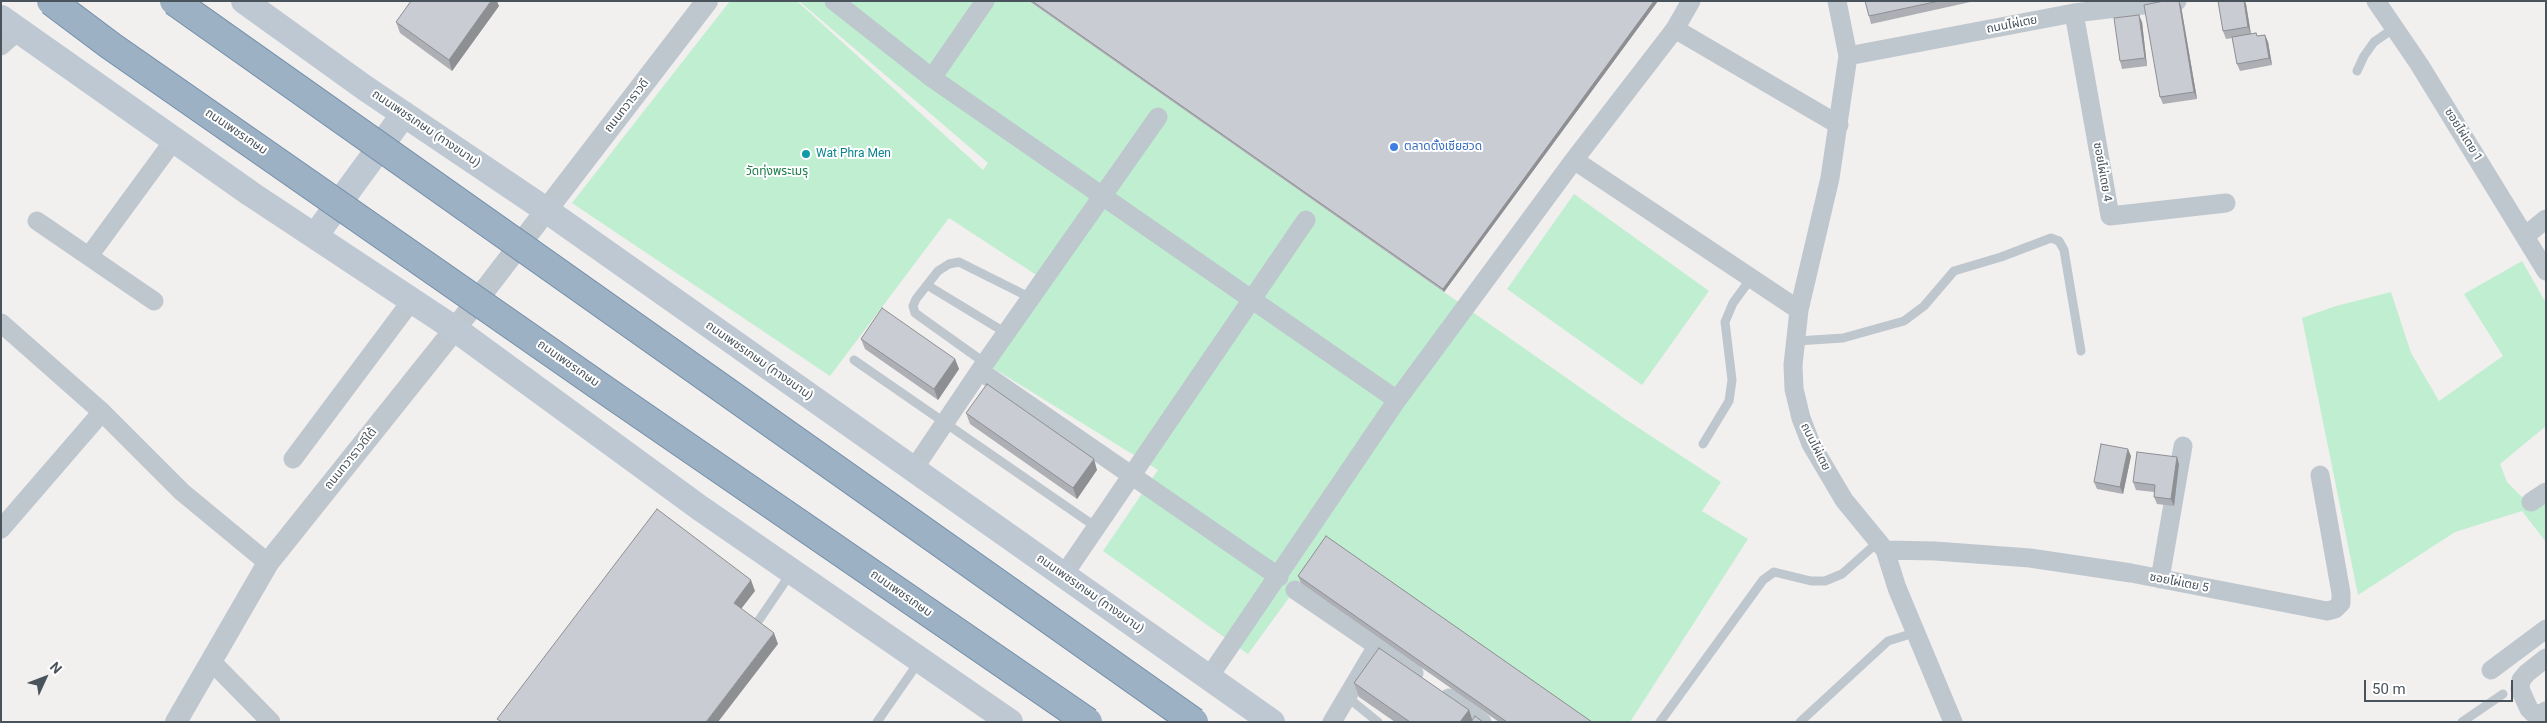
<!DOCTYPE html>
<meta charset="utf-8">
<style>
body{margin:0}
#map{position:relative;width:2547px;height:723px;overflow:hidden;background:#f2efef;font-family:Roboto,sans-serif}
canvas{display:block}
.frame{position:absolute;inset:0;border:2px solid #48535c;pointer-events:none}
.north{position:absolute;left:20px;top:653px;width:50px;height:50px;-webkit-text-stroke:4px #fff;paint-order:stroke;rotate:47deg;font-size:14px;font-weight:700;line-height:20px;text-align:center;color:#48535c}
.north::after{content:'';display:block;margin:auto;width:18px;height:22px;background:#48535c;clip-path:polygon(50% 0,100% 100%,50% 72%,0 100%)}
.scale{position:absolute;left:2364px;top:680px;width:149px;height:22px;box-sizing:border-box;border:2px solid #48535c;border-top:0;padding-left:6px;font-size:15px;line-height:18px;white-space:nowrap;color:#48535c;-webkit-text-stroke:4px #fff;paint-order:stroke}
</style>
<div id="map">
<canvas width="2547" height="723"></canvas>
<div class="frame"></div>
<div class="north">N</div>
<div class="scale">50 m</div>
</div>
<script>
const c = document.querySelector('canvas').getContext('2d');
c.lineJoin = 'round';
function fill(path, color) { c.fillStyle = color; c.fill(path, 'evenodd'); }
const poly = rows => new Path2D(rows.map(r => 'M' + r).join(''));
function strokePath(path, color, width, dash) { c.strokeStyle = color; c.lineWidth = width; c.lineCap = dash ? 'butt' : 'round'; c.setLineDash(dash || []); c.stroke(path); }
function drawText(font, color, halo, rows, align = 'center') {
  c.font = font + ' Roboto,"Noto Sans Thai",sans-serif'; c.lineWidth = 4; c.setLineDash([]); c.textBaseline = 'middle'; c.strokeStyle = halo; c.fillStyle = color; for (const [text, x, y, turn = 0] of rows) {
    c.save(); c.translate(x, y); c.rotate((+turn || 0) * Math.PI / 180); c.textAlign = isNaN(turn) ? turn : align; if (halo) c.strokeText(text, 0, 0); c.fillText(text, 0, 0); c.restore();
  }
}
const green = poly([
 [730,1,797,1,983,170,988,163,799,1,1029,1,1625,419,1721,482,1702,511,1748,539,1630,722,1584,722,1329,543,1248,654,1103,551,1158,470,985,363,1044,280,949,218,830,376,572,203],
 [1574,194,1709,291,1642,385,1507,289],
 [2522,261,2546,303,2546,426,2500,464,2507,482,2532,507,2546,498,2546,542,2522,511,2455,532,2358,595,2302,318,2336,306,2391,292,2411,353,2439,401,2503,356,2464,294]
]);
const service = poly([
 [2357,71,2364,56,2374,42,2394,28],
 [927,285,1006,333],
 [1797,341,1843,338,1904,321,1924,306,1954,271,2001,257,2051,238,2059,241,2064,250,2081,351],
 [854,360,1096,527],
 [985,363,915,313,913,306,916,299,938,271,949,264,959,262,1031,298],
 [1703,444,1729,401,1732,380,1725,322,1733,303,1752,277],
 [759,620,791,573],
 [1346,696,1378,722],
 [877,722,918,663],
 [1660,722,1763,580,1774,572,1811,581,1825,581,1842,574,1878,542],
 [1800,722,1888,641,1917,632],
 [2462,722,2503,694]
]);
const minor = poly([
 [834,1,932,78,1397,400],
 [1837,1,1848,56,1830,178,1799,310,1793,365,1794,389,1801,418,1811,444,1844,500,1885,550,1897,588,1953,722],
 [2376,1,2419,64,2546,271],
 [2074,13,2110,216,2226,203],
 [1675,29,1839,125],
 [1,46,19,30],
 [1848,56,2074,13,2177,1],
 [932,78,985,1],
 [1574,160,1799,310],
 [37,221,154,301],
 [2525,236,2546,219],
 [89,256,174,140],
 [1,323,102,412,182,492,268,563],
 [980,371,1279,577],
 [293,459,412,300],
 [913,470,985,363,1158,117],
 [2531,502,2546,492],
 [1,529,102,412],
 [1885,550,1935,551,2030,558,2131,573,2327,611,2335,609,2341,603,2341,593,2320,475],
 [1063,576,1306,220],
 [2160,579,2183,446],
 [1295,590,1377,646],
 [2546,658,2527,673,2521,680,2520,689,2529,709,2533,713,2541,714,2546,711],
 [212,662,271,722],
 [2491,670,2546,629],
 [1209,677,1397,400,1574,160,1675,29,1691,1],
 [1449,698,1482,722],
 [1332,722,1377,646,1414,673]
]);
const tertiary = poly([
 [176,722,268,563,455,329,707,1]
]);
const secondary = poly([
 [244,1,365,88,546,210,1272,722],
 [1,18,251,194,455,329,700,508,1010,722],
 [315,236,404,114]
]);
const trunkBridge = poly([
 [51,1,111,46,615,397,1088,722],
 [174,1,1194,722]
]);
const wall = poly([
 [1029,1,1658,1,1444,292],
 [1865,1,1975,1,1871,24,1869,16],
 [2246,4,2251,34,2258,36,2265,35,2268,42,2272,65,2240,71,2237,64,2232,38,2226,39,2223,31],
 [499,6,452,71,400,33,396,22],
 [2181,6,2197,99,2163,104,2160,97],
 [2142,22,2147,66,2122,69,2120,61],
 [861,339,955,359,959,369,938,400,865,349],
 [966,413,1097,470,1077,499,970,424],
 [2131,456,2123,494,2097,489,2094,482],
 [2179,464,2174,506,2157,504,2154,497,2154,492,2136,490,2133,482],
 [1298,576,1592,722,1499,722,1301,583],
 [1354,683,1469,710,1472,720,1483,722,1395,722,1359,697]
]);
const shadedWall = poly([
 [491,1,497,1,499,6,452,71,449,60],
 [1654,1,1658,1,1444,292,1443,289],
 [2179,1,2181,6,2197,99,2194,92],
 [2244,1,2245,1,2246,4,2251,35,2248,27],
 [2139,15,2142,22,2147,66,2145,58],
 [2265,35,2268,42,2272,65,2269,58],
 [955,359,959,369,938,400,934,389],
 [2128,449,2131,456,2123,494,2120,487],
 [2177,457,2179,464,2174,506,2171,499],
 [1094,459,1097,470,1077,499,1073,488],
 [751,580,755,591,738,613,734,603],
 [774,633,778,644,718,722,706,722],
 [1469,710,1473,722,1460,722]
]);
const building = poly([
 [411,1,491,1,449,60,396,22,411,1],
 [1032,1,1654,1,1443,289,1032,1],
 [1865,1,1939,1,1869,16,1865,1],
 [2164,1,2179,1,2194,92,2160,97,2144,5,2164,1],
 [2218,1,2244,1,2248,27,2223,31,2218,1],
 [2139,15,2145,58,2120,61,2114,18,2139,15],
 [2256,33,2257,36,2265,35,2269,58,2237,64,2232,37,2256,33],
 [882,308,955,359,934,389,861,339,882,308],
 [987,384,1094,459,1073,488,966,413,987,384],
 [2101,444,2128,449,2120,487,2094,482,2101,444],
 [2137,452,2177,457,2171,499,2154,497,2155,485,2133,482,2137,452],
 [657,509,751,580,734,603,774,633,706,722,502,722,497,719,657,509],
 [1326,536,1592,722,1507,722,1298,576,1326,536],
 [1379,648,1469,710,1460,722,1410,722,1354,683,1379,648],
 [1475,716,1483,722,1471,722,1475,716]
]);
const markers = [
 [1394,147,5,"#3f7fe0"],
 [806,154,5,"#0f9aa8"]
];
const streetNames = [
 ["ถนนไผ่เตย",2012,25,-11],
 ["ถนนทวาราวดี",627,106,-52],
 ["ถนนเพชรเกษม (ทางขนาน)",426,129,34],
 ["ถนนเพชรเกษม",236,132,34],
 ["ซอยไผ่เตย 1",2463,135,58],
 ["ซอยไผ่เตย 4",2102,172,80],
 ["ถนนเพชรเกษม (ทางขนาน)",759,361,35],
 ["ถนนเพชรเกษม",568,364,35],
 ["ถนนไผ่เตย",1815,447,63],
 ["ถนนทวาราวดีใต้",351,459,-51],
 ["ซอยไผ่เตย 5",2179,583,11],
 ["ถนนเพชรเกษม",901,594,35],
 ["ถนนเพชรเกษม (ทางขนาน)",1090,594,35]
];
const shopNames = [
 ["ตลาดตั้งเซียฮวด",1404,147]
];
const cultureNames = [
 ["Wat Phra Men",816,154]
];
const parkNames = [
 ["วัดทุ่งพระเมรุ",777,172]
];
fill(green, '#bfeed0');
strokePath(service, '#bec7ce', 9);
strokePath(minor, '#bec7ce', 19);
strokePath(tertiary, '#bec7ce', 22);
strokePath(secondary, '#bdc8d2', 26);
strokePath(trunkBridge, '#738ea8', 30, []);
strokePath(trunkBridge, '#9cb1c4', 28);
fill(wall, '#adafb5');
fill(shadedWall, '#8d8f93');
fill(building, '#c9ccd2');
strokePath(building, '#8d8f93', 1);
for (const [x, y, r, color] of markers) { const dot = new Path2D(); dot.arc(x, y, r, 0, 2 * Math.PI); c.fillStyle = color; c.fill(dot); strokePath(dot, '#fff', 2); }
drawText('12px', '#48535c', '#fff', streetNames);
drawText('12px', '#366cbe', '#fff', shopNames, 'left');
drawText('12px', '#0d838f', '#fff', cultureNames, 'left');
drawText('12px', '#1a7c48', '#fff', parkNames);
</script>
